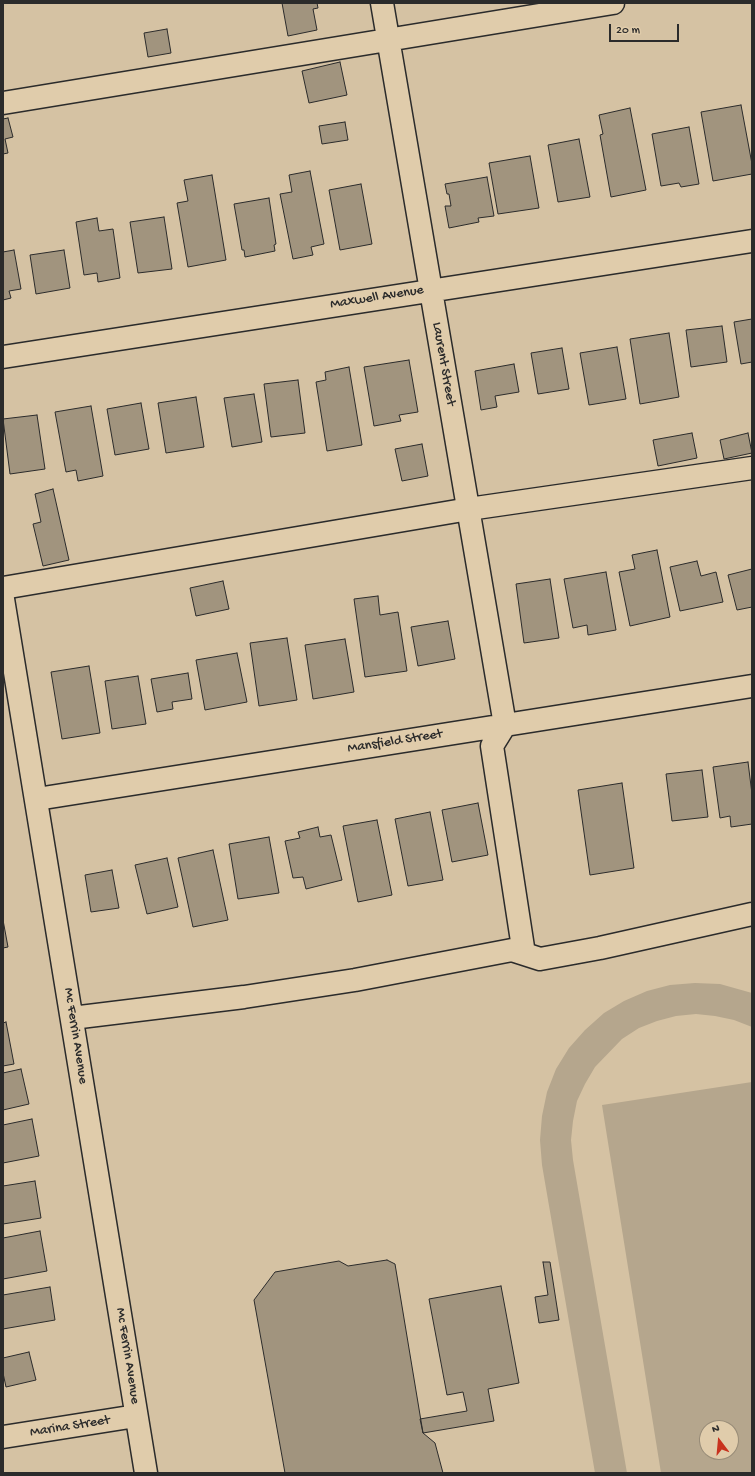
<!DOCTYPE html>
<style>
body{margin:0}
#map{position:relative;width:755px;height:1476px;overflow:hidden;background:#d5c2a3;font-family:"Gochi Hand",sans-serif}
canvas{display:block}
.frame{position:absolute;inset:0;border:4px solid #2b2b2b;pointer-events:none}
.north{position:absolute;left:699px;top:1420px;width:40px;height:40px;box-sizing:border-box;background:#e0ccab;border:1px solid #988c78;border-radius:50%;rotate:344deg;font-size:11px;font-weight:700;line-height:16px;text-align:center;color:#2b2b2b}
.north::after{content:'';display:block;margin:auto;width:14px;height:18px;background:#c8321e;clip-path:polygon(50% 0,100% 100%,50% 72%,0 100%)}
.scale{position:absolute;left:609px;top:24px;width:70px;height:18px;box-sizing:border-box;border:2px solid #2b2b2b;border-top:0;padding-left:5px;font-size:12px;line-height:14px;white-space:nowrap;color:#2b2b2b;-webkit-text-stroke:3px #e0ccab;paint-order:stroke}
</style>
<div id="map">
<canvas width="755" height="1476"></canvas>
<div class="frame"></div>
<div class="north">N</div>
<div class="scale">20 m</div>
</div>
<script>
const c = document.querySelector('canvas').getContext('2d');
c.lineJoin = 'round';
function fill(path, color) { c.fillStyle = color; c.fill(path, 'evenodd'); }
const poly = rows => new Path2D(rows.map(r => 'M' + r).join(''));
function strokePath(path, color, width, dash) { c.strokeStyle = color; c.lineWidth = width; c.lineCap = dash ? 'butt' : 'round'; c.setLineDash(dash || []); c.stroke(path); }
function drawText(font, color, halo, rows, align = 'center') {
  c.font = font + ' "Gochi Hand",sans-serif'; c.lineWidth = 3; c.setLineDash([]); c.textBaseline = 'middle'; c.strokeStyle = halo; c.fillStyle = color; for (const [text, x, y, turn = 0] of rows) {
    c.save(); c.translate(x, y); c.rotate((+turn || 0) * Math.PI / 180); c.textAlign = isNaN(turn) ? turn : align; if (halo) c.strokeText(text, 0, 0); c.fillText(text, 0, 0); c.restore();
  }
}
const green = poly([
 [695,983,720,984,752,993,752,1027,734,1020,715,1016,696,1014,676,1016,657,1021,639,1028,622,1039,595,1067,585,1084,577,1101,573,1121,571,1140,573,1160,627,1473,595,1473,542,1165,540,1140,542,1116,547,1092,556,1069,569,1048,585,1030,604,1013,624,1001,647,991,670,985],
 [752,1082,752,1472,661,1473,602,1105],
 [707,1428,731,1428,731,1452,707,1452]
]);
const building = poly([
 [282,3,317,3,318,8,313,9,317,30,288,36,282,3],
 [167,29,171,53,148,57,144,33,167,29],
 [340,62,347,95,309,103,302,71,340,62],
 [741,105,752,164,752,174,713,181,701,112,741,105],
 [630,108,646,190,611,197,600,135,603,134,599,115,630,108],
 [8,118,13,137,5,139,8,153,3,154,3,119,8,118],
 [345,122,348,140,322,144,319,126,345,122],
 [689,127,699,184,681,187,679,183,661,186,652,134,689,127],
 [579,139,590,197,558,202,548,145,579,139],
 [530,156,539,208,498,214,489,163,530,156],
 [310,171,324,244,311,247,313,255,293,259,280,194,292,192,289,175,310,171],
 [212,175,226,260,188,267,177,203,188,201,184,180,212,175],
 [487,177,494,216,478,218,479,222,449,228,445,206,451,206,449,194,447,194,445,184,487,177],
 [361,184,372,244,340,250,329,190,361,184],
 [269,198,276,244,274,245,275,251,245,257,244,250,242,250,234,204,269,198],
 [164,217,172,269,138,273,130,222,164,217],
 [97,218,99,231,113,229,120,278,98,282,97,273,84,275,76,222,97,218],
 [14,250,21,289,9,291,11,298,3,300,3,252,14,250],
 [64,250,70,288,36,294,30,255,64,250],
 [752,319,752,362,741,364,734,322,752,319],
 [722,326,727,362,691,367,686,330,722,326],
 [669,333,679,397,640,404,630,339,669,333],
 [617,347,626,399,589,405,580,353,617,347],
 [562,348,569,389,538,394,531,353,562,348],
 [409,360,418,412,399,415,401,421,374,426,364,367,409,360],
 [514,364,519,392,495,396,497,407,481,410,475,371,514,364],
 [349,367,362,445,327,451,316,382,326,380,325,372,349,367],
 [298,380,305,433,271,437,264,384,298,380],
 [254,394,262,442,232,447,224,398,254,394],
 [196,397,204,447,166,453,158,403,196,397],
 [141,403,149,449,115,455,107,409,141,403],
 [91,406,103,476,78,481,76,470,66,472,55,412,91,406],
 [37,415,45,469,10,474,3,419,37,415],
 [692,433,697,458,658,466,653,440,692,433],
 [748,433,752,453,724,459,720,440,748,433],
 [422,444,428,476,402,481,395,449,422,444],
 [53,489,69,560,43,566,33,524,41,522,35,494,53,489],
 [657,550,670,617,630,626,619,572,635,569,632,555,657,550],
 [697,561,701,576,716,572,723,602,680,611,670,567,697,561],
 [752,569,752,607,737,610,728,575,752,569],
 [606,572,616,630,588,635,587,625,573,628,564,579,606,572],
 [550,579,559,638,524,643,516,584,550,579],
 [223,581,229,609,196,616,190,588,223,581],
 [378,596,380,615,398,612,407,671,365,677,354,599,378,596],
 [448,621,455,659,418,666,411,627,448,621],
 [287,638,297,700,259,706,250,643,287,638],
 [345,639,354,692,313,699,305,645,345,639],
 [237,653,247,702,205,710,196,660,237,653],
 [89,666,100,733,62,739,51,672,89,666],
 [188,673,192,699,172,702,173,709,157,712,151,679,188,673],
 [138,676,146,724,112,729,105,681,138,676],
 [748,762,752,794,752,824,731,827,730,816,720,818,713,767,748,762],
 [702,770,708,817,672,821,666,774,702,770],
 [622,783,634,868,590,875,578,790,622,783],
 [478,803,488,855,452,862,442,810,478,803],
 [430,812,443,880,408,886,395,819,430,812],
 [377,820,392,895,358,902,343,826,377,820],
 [318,827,320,837,331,835,342,880,306,889,303,877,293,878,285,841,300,838,298,832,318,827],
 [269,837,279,893,238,899,229,844,269,837],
 [213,850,228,920,193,927,178,858,213,850],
 [167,858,178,907,147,914,135,865,167,858],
 [112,870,119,908,91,912,85,875,112,870],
 [3,920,8,947,3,948,3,920],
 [6,1022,14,1064,3,1066,3,1023,6,1022],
 [21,1069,29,1104,3,1110,3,1073,21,1069],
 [32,1119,39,1156,3,1163,3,1125,32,1119],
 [35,1181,41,1218,3,1224,3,1186,35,1181],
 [40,1231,47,1271,3,1279,3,1238,40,1231],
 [387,1260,395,1264,423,1433,435,1443,443,1473,285,1473,254,1300,275,1272,339,1261,348,1266,387,1260],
 [543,1262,550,1262,559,1320,539,1323,535,1297,548,1295,543,1262],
 [501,1286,519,1383,488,1389,494,1421,423,1433,420,1419,467,1411,463,1392,447,1395,429,1299,501,1286],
 [50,1287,55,1320,3,1329,3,1295,50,1287],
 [29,1352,36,1380,6,1387,3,1373,3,1358,29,1352]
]);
const minor = poly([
 [382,3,505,725],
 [3,103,613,3],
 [3,357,752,241],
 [3,588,469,509,752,468],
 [3,599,146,1473],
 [505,725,492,746,524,954],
 [37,799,752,686],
 [72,1018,244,997,355,980,512,950,540,959,600,948,752,914],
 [3,1437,136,1416]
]);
const streetNames = [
 ["Maxwell Avenue",377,298,-9],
 ["Laurent Street",443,364,80],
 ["Mansfield Street",395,742,-9],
 ["Mc Ferrin Avenue",75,1036,81],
 ["Mc Ferrin Avenue",127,1356,81],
 ["Marina Street",70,1427,-9]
];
fill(green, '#b5a68d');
fill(building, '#a1947e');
strokePath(building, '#2b2b2b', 1);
strokePath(minor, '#2b2b2b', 25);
strokePath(minor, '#e0ccab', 22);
drawText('14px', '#2b2b2b', '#e0ccab', streetNames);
</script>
